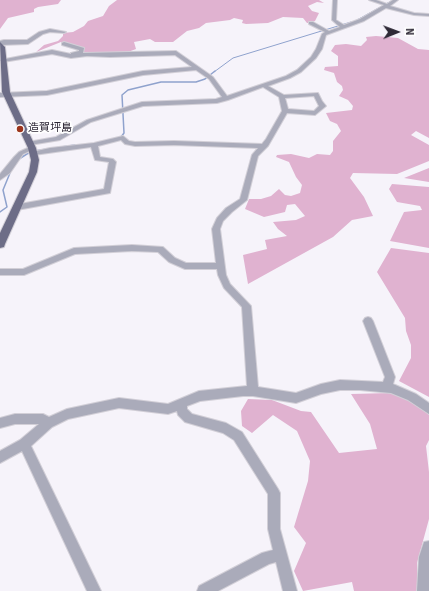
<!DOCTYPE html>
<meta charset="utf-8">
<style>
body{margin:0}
#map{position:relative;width:429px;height:591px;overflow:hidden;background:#f6f3fa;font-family:"Source Sans 3",sans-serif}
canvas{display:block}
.north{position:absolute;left:377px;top:12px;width:40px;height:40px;-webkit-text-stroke:3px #fff;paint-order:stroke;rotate:89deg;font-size:11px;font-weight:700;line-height:16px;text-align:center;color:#2e2936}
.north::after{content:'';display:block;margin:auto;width:14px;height:18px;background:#2e2936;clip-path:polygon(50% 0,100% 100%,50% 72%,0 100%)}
</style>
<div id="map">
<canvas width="429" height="591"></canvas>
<div class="north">N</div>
</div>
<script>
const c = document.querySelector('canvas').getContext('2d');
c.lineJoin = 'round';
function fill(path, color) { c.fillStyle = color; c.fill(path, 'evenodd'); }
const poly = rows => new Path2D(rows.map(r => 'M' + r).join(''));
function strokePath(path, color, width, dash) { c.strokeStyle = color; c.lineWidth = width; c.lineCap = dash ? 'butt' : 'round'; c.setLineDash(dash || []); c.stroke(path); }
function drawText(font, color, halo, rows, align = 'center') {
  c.font = font + ' "Source Sans 3","Noto Sans JP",sans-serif'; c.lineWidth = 3.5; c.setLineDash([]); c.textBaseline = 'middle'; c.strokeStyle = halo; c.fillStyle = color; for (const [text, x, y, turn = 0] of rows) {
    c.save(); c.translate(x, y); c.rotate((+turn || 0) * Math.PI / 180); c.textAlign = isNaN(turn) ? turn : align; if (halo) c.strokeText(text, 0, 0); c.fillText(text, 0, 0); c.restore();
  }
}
const green = poly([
 [0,0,61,0,58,4,38,7,34,9,34,12,8,18,0,29],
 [117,0,319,0,324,3,317,2,308,6,312,11,319,13,315,21,309,23,307,23,303,18,283,17,268,23,246,24,242,23,243,20,234,18,230,20,206,23,199,28,187,31,173,42,155,42,150,39,134,42,136,49,128,52,109,54,88,52,80,54,84,50,83,48,61,42,36,52,44,45,58,41,63,36,63,33,73,32,84,26,88,21,103,16,109,6],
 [376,36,398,38,418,49,429,50,429,138,416,131,411,135,429,145,429,161,397,174,353,173,350,178,364,197,373,216,352,220,333,237,248,284,243,255,267,249,265,240,287,236,278,229,273,222,296,220,305,216,295,204,287,205,285,212,264,217,245,209,249,199,261,199,271,196,279,189,285,195,291,196,300,193,302,185,296,177,289,162,276,157,277,155,291,154,309,158,317,154,330,155,333,151,333,141,341,131,337,124,330,121,326,113,352,110,353,106,348,100,339,96,343,90,342,86,337,82,334,73,324,70,325,67,338,66,338,56,331,51,335,45,346,44,361,46,367,40,366,37],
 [429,168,429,182,404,178],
 [392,184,429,187,429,248,390,241,404,212,422,210,420,206,397,202,389,189],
 [391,248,429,253,429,397,399,381,411,358,411,345,406,331,405,318,377,272],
 [390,393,410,397,429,415,429,440,426,446,429,472,429,519,417,563,417,591,354,591,352,582,303,591,294,571,306,543,294,527,308,481,310,461,297,431,273,415,252,433,242,426,241,411,248,399,272,400,301,411,311,412,339,453,377,449,370,424,351,394]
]);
const streamFar1 = poly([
 [357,20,393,0],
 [214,72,233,58,351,22]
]);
const stream = poly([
 [121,137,124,133,122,95,128,90,161,82,196,82,205,79,215,71],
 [34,151,75,145],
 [19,159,30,152],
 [0,212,7,207,3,190,10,173]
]);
const minor = poly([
 [333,0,337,0,336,20,344,25,360,19,384,5,369,0,376,0,387,4,393,0,398,0,390,6,414,13,429,14,429,16,414,15,386,8,364,21,326,35,322,49,316,58,301,72,290,78,268,86,284,95,318,93,322,101,326,106,315,115,287,113,268,146,258,156,247,200,232,212,223,221,220,229,226,275,230,284,251,306,258,387,296,393,321,384,340,380,383,382,385,377,363,321,365,318,368,317,371,318,373,321,395,377,393,384,416,394,429,403,429,414,408,400,391,393,360,390,340,390,321,394,296,403,253,396,243,396,200,401,187,406,187,409,192,414,226,423,242,432,278,489,280,493,280,529,297,591,283,591,276,562,269,564,218,591,197,591,199,586,262,553,273,550,268,529,268,494,234,440,223,433,185,422,178,415,177,411,168,414,119,408,68,419,52,427,31,446,101,591,87,591,22,451,0,463,0,451,20,440,39,424,15,424,0,428,0,418,15,414,43,414,49,417,67,409,119,398,168,404,199,391,247,386,242,307,224,288,218,275,217,269,185,269,169,262,158,252,132,251,75,254,24,275,0,275,0,269,23,269,74,248,132,245,163,247,175,258,186,263,216,263,212,229,217,218,226,208,240,199,252,155,258,148,174,145,135,146,125,144,121,140,98,146,100,157,113,159,116,162,110,193,17,210,13,207,14,205,104,189,109,162,95,160,91,147,34,155,31,153,32,152,50,148,94,143,123,136,129,141,135,142,174,141,262,144,266,139,282,111,279,97,263,87,228,100,217,103,143,106,91,122,60,140,30,145,28,144,28,142,56,137,87,120,142,102,216,99,222,97,209,79,196,70,143,75,47,95,0,97,0,93,47,91,143,71,192,67,175,55,110,57,87,56,71,58,52,54,3,62,0,60,52,50,71,54,71,53,79,51,79,50,62,45,62,43,64,42,84,48,83,53,176,51,213,77,227,96,286,76,297,70,311,57,316,49,322,34,325,32,309,24,309,22,313,22,329,31,340,27,332,20,333,0],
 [314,96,319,106,314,111,288,109,285,98,314,96],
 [50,29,66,32,64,33,50,32,43,34,28,44,0,45,0,41,4,40,27,40,39,32,50,29],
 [32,146,34,147,34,149,23,154,10,173,0,180,0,174,14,157,19,152,32,146],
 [429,541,429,591,417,591,419,557,424,542,429,541]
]);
const major = poly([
 [0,42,5,47,10,92,36,148,39,160,37,172,5,244,4,247,0,248,0,233,29,172,31,160,28,148,2,92,0,42]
]);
const markers = [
 [20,129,4,"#9d351d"]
];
const farPoinames = [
 ["造賀坪島",28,129]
];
fill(green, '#e0b2d0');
strokePath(streamFar1, '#8fa2cd', 1);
strokePath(stream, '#8fa2cd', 1.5);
strokePath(minor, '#d2cfd7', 2);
strokePath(major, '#d2cfd7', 2);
fill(minor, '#aaabba');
fill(major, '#6d6d87');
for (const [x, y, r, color] of markers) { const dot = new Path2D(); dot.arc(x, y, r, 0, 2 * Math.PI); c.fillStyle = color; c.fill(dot); strokePath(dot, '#fff', 1.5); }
drawText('11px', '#2e2936', '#fff', farPoinames, 'left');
</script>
